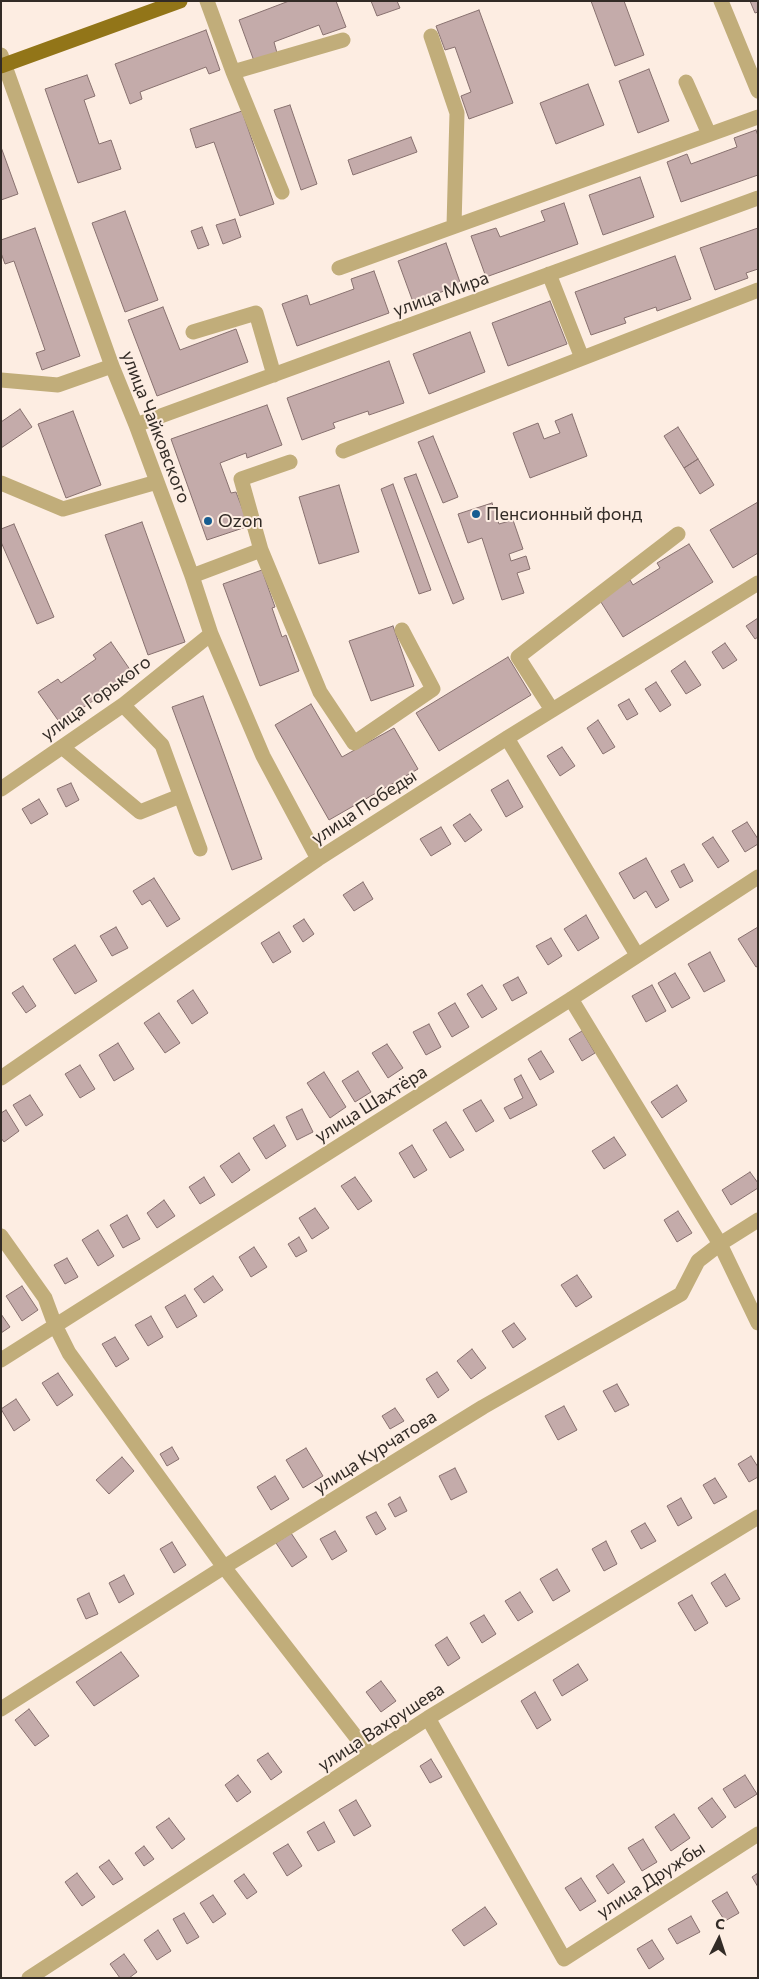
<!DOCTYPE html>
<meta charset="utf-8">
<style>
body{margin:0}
#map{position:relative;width:759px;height:1979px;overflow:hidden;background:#fdede2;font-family:Commissioner,sans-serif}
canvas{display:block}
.frame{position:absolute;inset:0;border:2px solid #322b26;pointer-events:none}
.north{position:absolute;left:694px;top:1914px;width:50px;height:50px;-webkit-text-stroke:4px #fdede2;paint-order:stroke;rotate:4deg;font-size:14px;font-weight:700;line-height:20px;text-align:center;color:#322b26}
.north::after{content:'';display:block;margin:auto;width:18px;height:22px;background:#322b26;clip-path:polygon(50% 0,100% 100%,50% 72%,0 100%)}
</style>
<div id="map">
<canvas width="759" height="1979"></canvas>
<div class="frame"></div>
<div class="north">С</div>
</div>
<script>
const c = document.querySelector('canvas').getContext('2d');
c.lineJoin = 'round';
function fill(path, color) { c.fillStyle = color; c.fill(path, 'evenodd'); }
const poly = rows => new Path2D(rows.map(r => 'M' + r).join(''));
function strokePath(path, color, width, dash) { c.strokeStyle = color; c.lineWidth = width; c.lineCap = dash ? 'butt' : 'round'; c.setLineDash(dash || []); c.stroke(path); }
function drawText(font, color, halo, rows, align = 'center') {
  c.font = font + ' Commissioner,sans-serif'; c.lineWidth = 4; c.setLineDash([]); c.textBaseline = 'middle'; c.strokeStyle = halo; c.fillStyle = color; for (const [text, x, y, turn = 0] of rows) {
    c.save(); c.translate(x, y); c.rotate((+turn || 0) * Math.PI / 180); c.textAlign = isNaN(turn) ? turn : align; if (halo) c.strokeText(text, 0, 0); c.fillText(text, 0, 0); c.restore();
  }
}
const building = poly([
 [289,1,336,1,346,27,323,35,319,25,274,42,277,53,254,61,239,20,289,1],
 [371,1,397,1,400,8,377,16,371,1],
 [591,1,624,1,644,55,615,66,591,1],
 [750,1,758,1,758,12,755,13,750,1],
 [479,10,513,103,469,119,461,96,471,92,455,47,445,50,436,26,479,10],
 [206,30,220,70,209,74,206,67,140,92,142,99,130,104,115,64,206,30],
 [649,69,669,121,638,133,619,81,649,69],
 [87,75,95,96,84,100,99,144,111,140,121,169,78,183,45,89,87,75],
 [588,84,604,125,556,144,540,103,588,84],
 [290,105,317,184,301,190,274,110,290,105],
 [242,111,274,204,240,216,214,142,196,148,190,129,242,111],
 [756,130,758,136,758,175,681,202,667,162,687,154,691,164,737,147,734,138,756,130],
 [411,137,417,152,353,175,348,160,411,137],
 [1,147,18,194,1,200,1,147],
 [640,177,654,217,603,235,589,195,640,177],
 [564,203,578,244,486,277,471,236,496,228,500,237,545,221,541,211,564,203],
 [125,211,158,300,125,312,92,223,125,211],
 [235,219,241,237,223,244,216,225,235,219],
 [202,227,209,245,198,249,191,231,202,227],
 [35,228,80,356,42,370,36,353,45,350,14,261,5,264,1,253,1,240,35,228],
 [758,228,758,269,746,273,748,278,715,290,700,248,758,228],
 [446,243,461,285,413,302,398,261,446,243],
 [675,256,691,299,657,311,656,307,624,318,626,323,591,335,575,292,675,256],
 [374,271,389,313,297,346,282,304,307,295,310,305,354,289,351,279,374,271],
 [550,301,567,344,508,366,492,323,550,301],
 [163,307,180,350,236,329,248,362,157,396,128,320,163,307],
 [470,332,485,372,429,394,413,354,470,332],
 [389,361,404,403,369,415,368,411,333,423,335,428,302,440,287,398,389,361],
 [267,405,282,445,247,458,246,453,220,463,231,493,236,492,249,526,207,540,171,439,267,405],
 [20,409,32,427,1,448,1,422,20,409],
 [73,411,101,485,66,498,38,424,73,411],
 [572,414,587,456,530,478,513,433,538,423,544,439,560,433,555,421,572,414],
 [678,427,698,459,684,468,664,436,678,427],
 [433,436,458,497,443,503,418,442,433,436],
 [698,459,714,485,700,494,684,468,698,459],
 [416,474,464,599,453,604,404,478,416,474],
 [393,484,431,590,419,594,381,489,393,484],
 [339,485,359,552,319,564,299,497,339,485],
 [758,502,758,553,733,568,710,530,758,502],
 [492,503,499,524,513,520,523,549,509,554,511,561,526,556,530,569,517,573,524,593,502,600,482,538,468,543,458,514,492,503],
 [142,522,185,642,148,655,105,535,142,522],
 [14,524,54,617,37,624,1,542,1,529,14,524],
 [689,544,713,582,623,637,599,599,630,580,633,585,660,568,657,563,689,544],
 [262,570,275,607,272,608,282,637,286,635,299,671,260,686,223,584,262,570],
 [758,618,758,637,755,639,746,626,758,618],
 [393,626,414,686,371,701,349,641,393,626],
 [111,642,133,674,60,723,38,692,58,679,61,683,96,659,93,655,111,642],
 [725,643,737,660,723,669,712,652,725,643],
 [508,657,531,695,439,751,416,713,508,657],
 [685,661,701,685,686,694,671,671,685,661],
 [656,682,671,705,660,712,645,689,656,682],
 [203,696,262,859,232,870,172,707,203,696],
 [629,699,638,714,627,720,618,705,629,699],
 [311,704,342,757,394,728,418,769,329,820,275,725,311,704],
 [598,720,615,747,603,754,587,728,598,720],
 [562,747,575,766,560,776,547,756,562,747],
 [508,780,523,807,506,817,491,790,508,780],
 [71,783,79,800,66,807,57,789,71,783],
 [39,799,48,814,31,824,22,809,39,799],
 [470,814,482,830,465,842,453,825,470,814],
 [747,822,758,839,758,844,745,852,732,831,747,822],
 [441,827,451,844,431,856,420,839,441,827],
 [713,837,729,861,718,868,702,844,713,837],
 [646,858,669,900,656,908,646,891,634,899,619,873,646,858],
 [684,864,693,881,680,888,671,871,684,864],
 [154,878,180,919,167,927,150,900,142,905,133,891,154,878],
 [363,882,373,899,354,911,343,895,363,882],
 [586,915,599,938,578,951,564,929,586,915],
 [304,919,314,934,303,942,293,926,304,919],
 [116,927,128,948,112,956,100,936,116,927],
 [758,927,758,966,756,967,738,939,758,927],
 [279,932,291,952,273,963,261,943,279,932],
 [551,938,562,956,548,965,536,946,551,938],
 [75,945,97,981,75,994,53,959,75,945],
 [710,952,725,981,704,992,688,964,710,952],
 [675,973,690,998,672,1008,658,983,675,973],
 [518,977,527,993,512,1001,503,985,518,977],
 [482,985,497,1009,482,1018,467,994,482,985],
 [652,985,666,1011,646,1022,632,996,652,985],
 [23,986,36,1006,26,1013,12,993,23,986],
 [193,990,208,1013,192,1024,177,1001,193,990],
 [455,1003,469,1027,452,1037,438,1013,455,1003],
 [159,1013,180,1043,165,1053,144,1023,159,1013],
 [429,1024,441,1047,426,1055,413,1032,429,1024],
 [582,1031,595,1053,582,1061,569,1039,582,1031],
 [118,1043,134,1069,114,1081,99,1055,118,1043],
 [387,1044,403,1068,388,1078,372,1053,387,1044],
 [541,1051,554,1072,540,1080,528,1059,541,1051],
 [80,1065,95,1089,80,1098,65,1074,80,1065],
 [358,1071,371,1092,355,1102,342,1081,358,1071],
 [324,1072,346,1107,330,1118,307,1083,324,1072],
 [521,1075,537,1105,510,1119,504,1108,523,1098,514,1079,521,1075],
 [677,1085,687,1101,662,1118,651,1102,677,1085],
 [30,1095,43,1115,26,1126,13,1105,30,1095],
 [481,1100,494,1121,476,1132,463,1110,481,1100],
 [302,1109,313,1132,297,1140,286,1117,302,1109],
 [6,1110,19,1131,4,1142,1,1138,1,1113,6,1110],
 [446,1122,464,1150,450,1158,433,1130,446,1122],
 [274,1125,286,1146,266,1159,253,1138,274,1125],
 [614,1137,626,1155,604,1169,592,1151,614,1137],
 [412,1145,427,1170,414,1178,399,1153,412,1145],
 [239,1153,250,1170,232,1183,220,1166,239,1153],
 [750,1172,758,1183,758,1188,731,1205,722,1190,750,1172],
 [204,1177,215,1195,200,1204,189,1187,204,1177],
 [355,1177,372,1201,358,1210,341,1186,355,1177],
 [164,1200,175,1216,157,1228,147,1213,164,1200],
 [315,1208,329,1228,312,1239,299,1218,315,1208],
 [678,1211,692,1233,677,1242,664,1220,678,1211],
 [127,1215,140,1239,123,1248,110,1225,127,1215],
 [98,1230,114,1256,98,1266,82,1240,98,1230],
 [299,1237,307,1251,296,1257,288,1244,299,1237],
 [254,1247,267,1267,251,1277,239,1257,254,1247],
 [67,1258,78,1277,65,1284,54,1265,67,1258],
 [577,1275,592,1297,576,1307,561,1285,577,1275],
 [213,1276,223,1290,204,1303,194,1289,213,1276],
 [22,1286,38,1310,22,1321,6,1296,22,1286],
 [185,1295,197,1316,177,1328,165,1307,185,1295],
 [1,1314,10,1327,1,1333,1,1314],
 [151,1316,163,1337,148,1346,135,1325,151,1316],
 [514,1323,526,1339,513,1348,502,1331,514,1323],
 [115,1337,129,1359,116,1367,102,1344,115,1337],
 [472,1349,486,1368,471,1379,457,1361,472,1349],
 [437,1372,449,1390,438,1398,426,1379,437,1372],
 [58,1373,73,1395,57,1406,42,1383,58,1373],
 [617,1384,629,1405,615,1412,603,1391,617,1384],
 [16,1399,30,1420,14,1431,1,1409,16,1399],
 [564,1406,577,1430,558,1440,545,1416,564,1406],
 [395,1408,404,1421,390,1429,382,1416,395,1408],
 [172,1447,179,1459,167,1466,160,1454,172,1447],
 [306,1448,323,1476,303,1488,286,1460,306,1448],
 [751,1456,758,1467,758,1477,749,1482,738,1464,751,1456],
 [122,1457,134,1471,109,1494,96,1480,122,1457],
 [455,1468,467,1492,451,1500,439,1476,455,1468],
 [275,1476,289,1499,271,1510,257,1487,275,1476],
 [715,1478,727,1497,714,1504,703,1485,715,1478],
 [400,1497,407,1511,395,1517,388,1504,400,1497],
 [681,1498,692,1518,678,1526,667,1506,681,1498],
 [376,1512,386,1529,376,1535,366,1517,376,1512],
 [645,1523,656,1541,641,1549,631,1531,645,1523],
 [335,1531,347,1551,332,1560,320,1539,335,1531],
 [291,1533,307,1557,292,1567,276,1543,291,1533],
 [606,1541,617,1564,604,1571,592,1549,606,1541],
 [172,1542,186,1565,174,1573,160,1549,172,1542],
 [557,1569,570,1591,553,1601,540,1579,557,1569],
 [725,1574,740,1599,726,1607,711,1583,725,1574],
 [124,1575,134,1594,119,1603,109,1583,124,1575],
 [520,1592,533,1612,518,1621,505,1601,520,1592],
 [89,1593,98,1614,86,1619,77,1599,89,1593],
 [692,1595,708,1623,695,1631,678,1603,692,1595],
 [484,1615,496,1634,482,1643,470,1623,484,1615],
 [447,1637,460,1658,448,1666,435,1645,447,1637],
 [121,1652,139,1676,94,1706,76,1682,121,1652],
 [578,1664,588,1680,562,1696,553,1680,578,1664],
 [381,1681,396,1701,381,1712,366,1692,381,1681],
 [535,1692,551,1720,537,1729,521,1701,535,1692],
 [29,1709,49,1736,35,1746,15,1720,29,1709],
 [268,1753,282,1772,271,1780,257,1760,268,1753],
 [431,1759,442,1777,430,1783,420,1766,431,1759],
 [238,1775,251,1792,237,1802,225,1785,238,1775],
 [745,1775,757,1794,735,1808,723,1789,745,1775],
 [712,1798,726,1817,712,1828,698,1808,712,1798],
 [356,1800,371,1826,354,1836,339,1810,356,1800],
 [674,1814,690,1838,671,1851,655,1827,674,1814],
 [169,1818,185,1839,172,1849,156,1827,169,1818],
 [324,1822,335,1842,318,1851,307,1832,324,1822],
 [643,1839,657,1862,642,1871,628,1848,643,1839],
 [288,1844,302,1866,287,1876,273,1853,288,1844],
 [144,1846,154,1859,144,1866,135,1853,144,1846],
 [109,1860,123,1879,113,1885,99,1867,109,1860],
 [613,1864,625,1882,608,1894,596,1876,613,1864],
 [77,1873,95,1897,82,1906,65,1882,77,1873],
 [758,1873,758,1887,752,1877,758,1873],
 [244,1874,257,1892,247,1899,234,1881,244,1874],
 [581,1878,596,1901,580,1911,565,1888,581,1878],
 [727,1892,739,1913,725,1921,712,1901,727,1892],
 [213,1895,226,1914,213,1923,200,1903,213,1895],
 [485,1907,497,1924,464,1946,452,1930,485,1907],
 [184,1913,199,1937,187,1944,173,1919,184,1913],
 [691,1916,700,1932,677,1944,668,1929,691,1916],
 [158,1930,171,1951,157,1960,144,1940,158,1930],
 [652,1940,664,1959,649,1969,637,1949,652,1940],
 [124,1954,137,1972,129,1978,120,1978,110,1964,124,1954]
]);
const minor = poly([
 [207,1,233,72,343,40],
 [721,1,758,91],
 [431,36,457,113,454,226],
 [1,55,112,366,136,425,192,576,211,634,263,756,318,859],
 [233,72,282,192],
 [686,82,709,134],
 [339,268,758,117],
 [549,274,582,358],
 [193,332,256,313,274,375],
 [1,380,58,385,112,366],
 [136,425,758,198],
 [343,451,758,290],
 [290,462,241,479,261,550,320,692,354,743,433,689,402,630],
 [1,483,63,509,157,482],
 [192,576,261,550],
 [123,705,162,745,200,849],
 [552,710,518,657,678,534],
 [507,738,637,955],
 [62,747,140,812,180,796],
 [1,789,123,705,211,634],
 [571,999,720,1244,758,1323],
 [1,1078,318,859,507,738,758,583],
 [1,1236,45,1298,55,1325,69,1353,224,1567,370,1755],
 [1,1360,571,999,758,877],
 [1,1709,224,1567,483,1407,681,1294,698,1261,720,1244,758,1220],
 [428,1718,564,1959,758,1834],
 [29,1978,428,1718,758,1517]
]);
const major = poly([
 [1,66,180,1]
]);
const markers = [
 [476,514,5,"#175d91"],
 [208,521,5,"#175d91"]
];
const streetNames = [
 ["улица Мира",441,294,-20],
 ["улица Чайковского",156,427,69],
 ["улица Горького",96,698,-36],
 ["улица Победы",364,807,-33],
 ["улица Шахтёра",371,1104,-32],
 ["улица Курчатова",375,1452,-32],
 ["улица Вахрушева",381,1727,-33],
 ["улица Дружбы",651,1880,-33]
];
const poiNames = [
 ["Пенсионный фонд",486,514],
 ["Ozon",218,521]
];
fill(building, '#c4abaa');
strokePath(building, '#88716f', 1);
strokePath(minor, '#c1ad7a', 15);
strokePath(major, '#927518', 15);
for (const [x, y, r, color] of markers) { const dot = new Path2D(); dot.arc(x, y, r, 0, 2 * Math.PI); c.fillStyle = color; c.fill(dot); strokePath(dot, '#fdede2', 2); }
drawText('18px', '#322b26', '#fdede2', streetNames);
drawText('18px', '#322b26', '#fdede2', poiNames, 'left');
</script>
